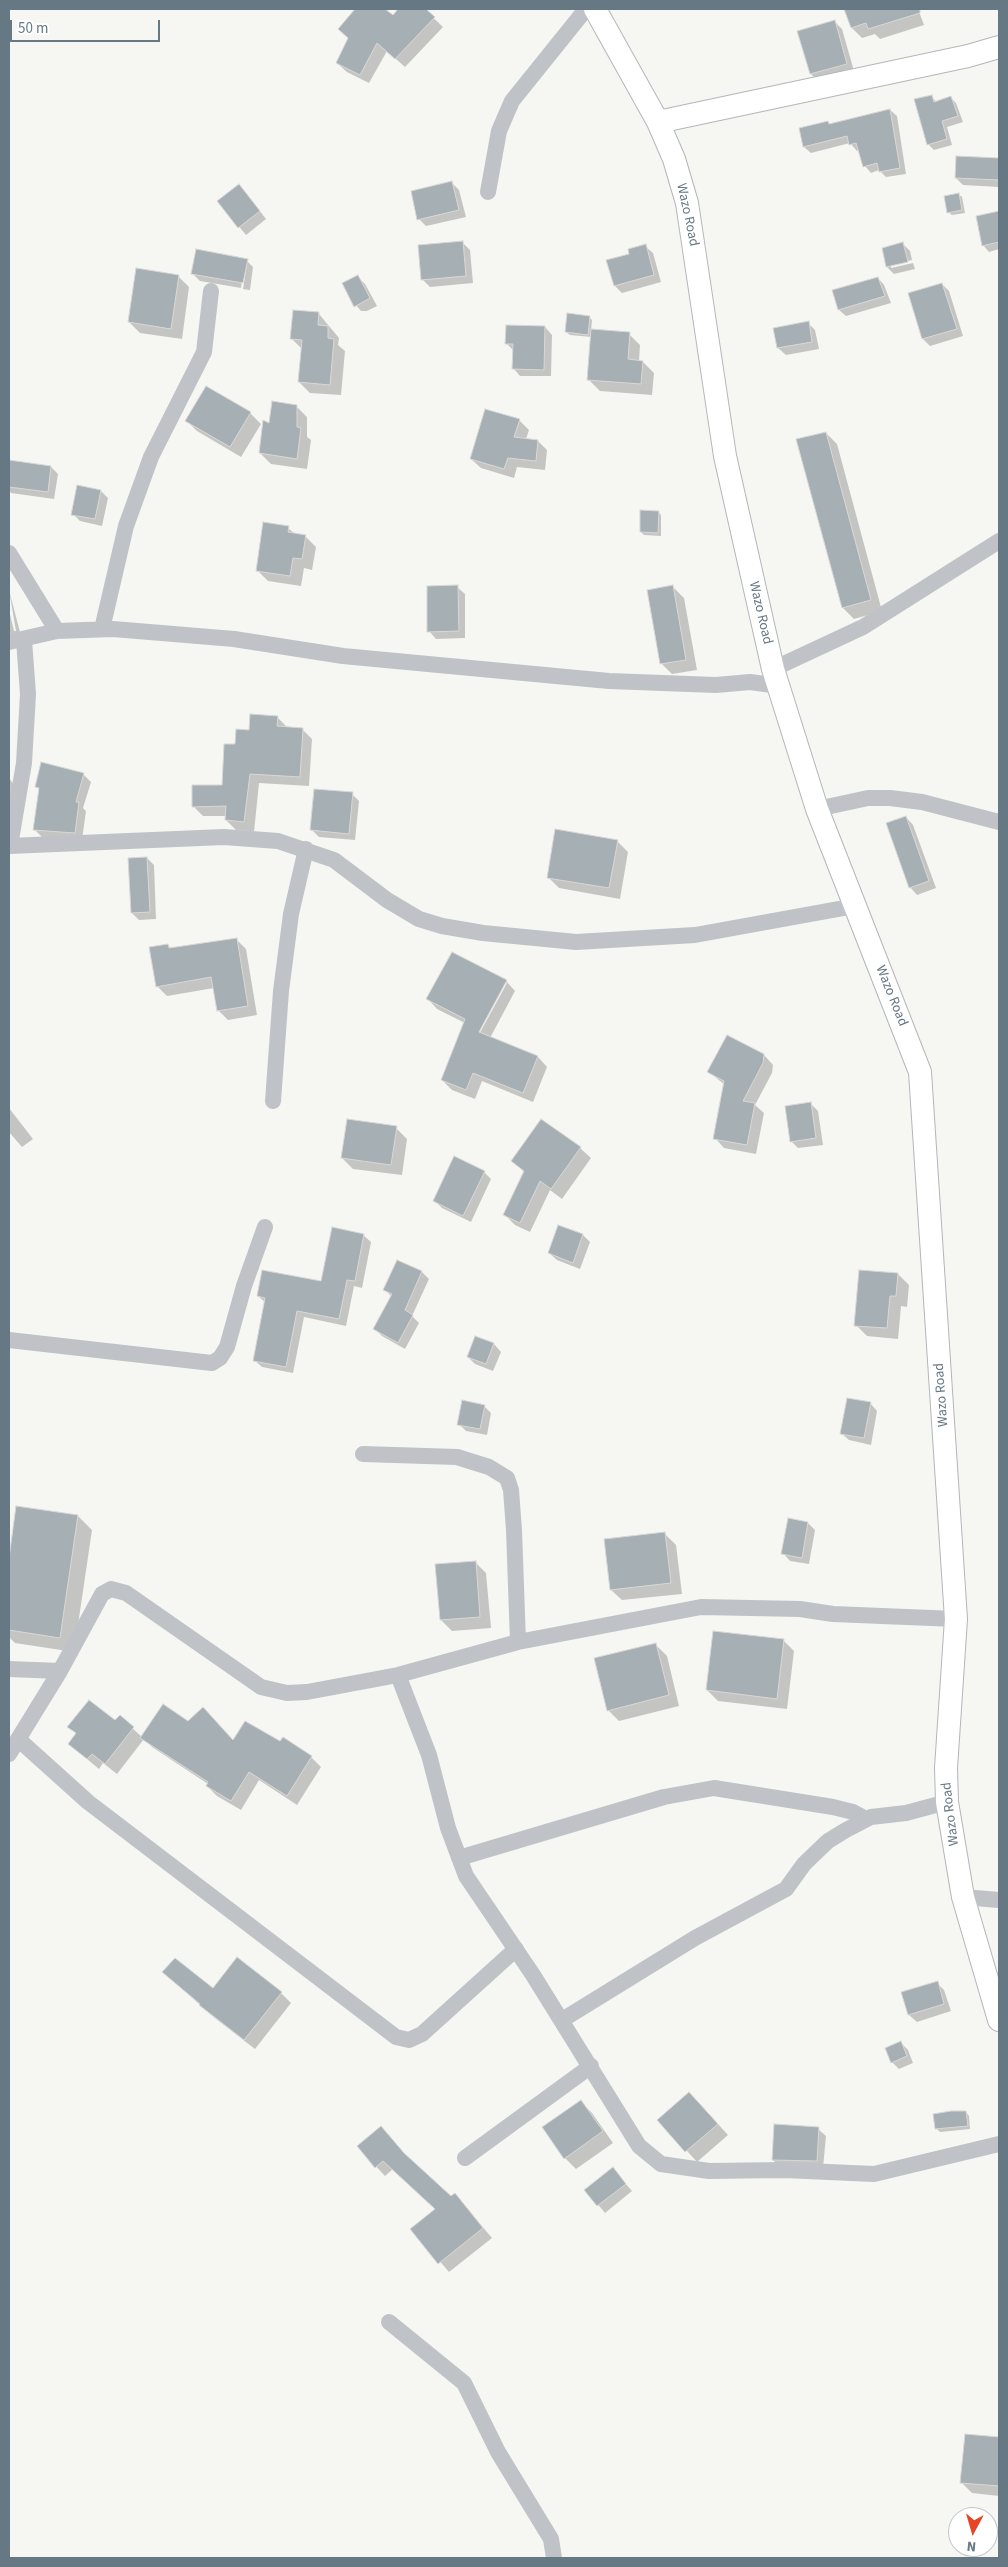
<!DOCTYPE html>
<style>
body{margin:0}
#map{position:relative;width:1008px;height:2567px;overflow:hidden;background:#f6f6f3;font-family:"Source Sans 3",sans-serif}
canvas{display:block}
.frame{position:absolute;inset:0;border:10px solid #657884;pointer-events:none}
.north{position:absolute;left:948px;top:2507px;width:50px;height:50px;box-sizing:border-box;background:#fff;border:1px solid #c1c9ce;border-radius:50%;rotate:186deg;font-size:14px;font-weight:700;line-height:20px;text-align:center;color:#657884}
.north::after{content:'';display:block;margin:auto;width:18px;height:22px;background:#e64423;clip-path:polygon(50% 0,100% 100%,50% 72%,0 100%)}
.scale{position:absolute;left:10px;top:20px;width:150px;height:22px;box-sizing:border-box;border:2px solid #657884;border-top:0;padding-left:6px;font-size:15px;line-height:18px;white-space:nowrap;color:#657884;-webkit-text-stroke:4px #fff;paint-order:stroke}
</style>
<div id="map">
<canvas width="1008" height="2567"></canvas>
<div class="frame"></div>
<div class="north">N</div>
<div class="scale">50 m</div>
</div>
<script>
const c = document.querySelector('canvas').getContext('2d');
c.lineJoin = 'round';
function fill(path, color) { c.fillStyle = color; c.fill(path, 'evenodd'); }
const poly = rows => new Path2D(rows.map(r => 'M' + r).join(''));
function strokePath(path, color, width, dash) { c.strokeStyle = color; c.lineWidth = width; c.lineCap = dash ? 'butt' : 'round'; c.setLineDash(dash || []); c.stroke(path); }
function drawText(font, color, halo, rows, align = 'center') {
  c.font = font + ' "Source Sans 3",sans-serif'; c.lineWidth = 5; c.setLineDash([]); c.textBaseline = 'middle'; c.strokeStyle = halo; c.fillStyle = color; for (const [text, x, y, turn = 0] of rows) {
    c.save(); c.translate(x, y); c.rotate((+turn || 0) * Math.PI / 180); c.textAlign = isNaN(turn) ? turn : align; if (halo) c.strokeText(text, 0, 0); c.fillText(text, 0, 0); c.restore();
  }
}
const shadow = poly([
 [357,9,383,9,393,17,400,9,424,9,443,27,405,67,387,51,369,83,347,72,337,63,349,39,339,29],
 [846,9,918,9,924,25,880,39,875,34,862,38,852,28],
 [835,22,842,29,854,71,818,81,811,74],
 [931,97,937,102,951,98,956,103,963,122,947,127,952,145,934,150,928,144],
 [890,110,897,116,906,174,886,177,879,170,871,173,865,166,860,150,857,151,850,143,811,153,804,147,800,129,828,122,831,125],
 [957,157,999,159,999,187,963,185,956,178],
 [452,183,459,190,466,217,426,226,419,219],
 [246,193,266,219,246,235,218,201],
 [958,194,962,197,965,213,952,215,948,212],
 [999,213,999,249,989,252,983,245,978,217],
 [463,243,470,250,473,283,430,287,423,280],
 [903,244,910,251,912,260,891,265,891,268,913,263,915,269,894,274,887,267,883,249],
 [645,246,653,253,661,282,622,293,615,286,608,261,631,255],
 [246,260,253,267,250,290,243,289,247,264,244,264,241,288,200,281,193,274],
 [178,276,189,287,182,339,140,333,129,322],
 [358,277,365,284,377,306,367,311,361,311,354,303],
 [878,278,884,285,891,303,846,316,839,310,834,291],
 [942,284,949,291,963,336,930,346,923,339,909,294],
 [319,314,339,338,338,345,345,351,341,395,310,393,299,382,302,349,291,338],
 [589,317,592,320,591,331,629,334,640,345,639,362,643,362,654,373,652,395,600,391,589,380,592,337,570,335,566,332],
 [808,323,815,330,819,349,786,355,778,348],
 [545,327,552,335,551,376,520,376,513,368,514,351,506,343],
 [296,406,307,417,307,437,311,440,307,469,271,464,260,453,270,425],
 [250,413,261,424,241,457,197,431,186,420],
 [519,420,529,430,526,439,538,441,547,450,545,470,517,467,514,478,481,468,471,459],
 [826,433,837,444,882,611,854,619,843,608],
 [9,461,51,467,58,474,54,499,11,493,9,490],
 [101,491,108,498,102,526,80,521,73,514],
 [658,512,661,515,661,536,644,535,641,532],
 [288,528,295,534,305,536,316,547,312,570,304,568,301,586,268,581,257,570],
 [457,587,465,594,465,638,436,639,429,631],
 [673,587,684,598,697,670,672,674,661,663],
 [9,590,20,632,9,635,9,610,14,631,16,631],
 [277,717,287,727,302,729,312,739,309,786,259,783,254,832,236,830,226,820,226,816,203,816,193,806,223,786,236,746],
 [84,775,91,782,83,808,86,811,82,840,42,837,35,830,40,790,36,786],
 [9,778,17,789,17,794,9,800],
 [352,794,359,801,355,840,319,837,311,829],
 [906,817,913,825,936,888,917,895,910,887],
 [617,841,628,852,620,899,559,888,548,877],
 [147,858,154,865,156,919,139,920,132,913],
 [236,939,246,949,257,1015,228,1020,218,1010,214,988,167,996,157,986,168,945,172,949],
 [506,981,515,991,490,1038,538,1057,547,1067,533,1102,482,1081,475,1099,452,1090,442,1080,465,1023,437,1009,428,999],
 [504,983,507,983,477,1038,475,1037],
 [764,1055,773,1065,772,1073,755,1105,764,1113,756,1154,724,1148,715,1138,725,1085,709,1072],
 [811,1104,818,1111,823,1145,798,1148,791,1141],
 [9,1108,33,1139,22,1147,9,1132],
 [541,1121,580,1148,591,1158,562,1199,550,1190,530,1232,515,1225,505,1215,525,1173,513,1161],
 [396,1128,407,1139,402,1175,353,1169,342,1158],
 [484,1172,491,1179,471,1222,442,1208,435,1201],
 [559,1227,583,1235,590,1242,580,1269,557,1260,549,1253],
 [363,1235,371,1242,362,1288,354,1286,346,1326,304,1317,293,1373,262,1367,254,1360,266,1303,258,1296,322,1283],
 [397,1261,422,1272,429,1279,412,1316,419,1323,405,1349,382,1336,375,1329,392,1297,384,1289],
 [898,1274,909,1285,907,1307,901,1306,898,1339,867,1336,856,1325],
 [476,1338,494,1344,501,1352,493,1371,475,1364,468,1357],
 [870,1403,877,1411,871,1445,849,1440,841,1433],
 [484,1406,491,1413,487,1435,466,1431,459,1424],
 [17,1507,78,1516,92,1530,74,1652,15,1643,9,1637,9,1567],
 [789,1520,808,1523,815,1530,809,1564,790,1561,783,1553],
 [665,1534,676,1545,682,1594,622,1600,611,1590],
 [475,1562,486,1573,491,1628,452,1631,441,1620],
 [783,1640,794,1651,787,1709,718,1701,707,1690],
 [656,1645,667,1656,679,1706,619,1721,608,1710],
 [120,1717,142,1737,188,1722,234,1742,281,1743,283,1739,311,1757,321,1767,297,1805,259,1780,241,1810,217,1796,207,1786,208,1784,152,1747,144,1739,117,1774,103,1763,99,1769,69,1744,77,1734,69,1727,116,1722],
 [164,1972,213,1990,281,1993,291,2003,255,2049,211,2015],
 [937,1983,944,1990,951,2011,917,2022,909,2015,903,1993],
 [900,2042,908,2050,913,2063,899,2069,892,2062],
 [581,2102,592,2113,613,2143,576,2169,565,2158],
 [700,2104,728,2135,697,2162,659,2120],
 [966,2112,969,2116,970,2129,940,2132,937,2129],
 [818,2129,826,2136,823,2168,780,2167,773,2160],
 [358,2147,410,2160,450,2198,455,2194,492,2238,449,2272,412,2229,436,2209,393,2169,385,2176],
 [613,2169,632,2191,605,2213,586,2190],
 [966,2436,999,2439,999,2496,972,2493,961,2482]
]);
const building = poly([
 [355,9,385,9,393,15,398,9,426,9,435,17,395,59,377,43,360,75,336,63,348,38,338,29,355,9],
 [844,9,920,9,920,13,868,29,866,23,851,28,844,9],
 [835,20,847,64,810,74,797,31,835,20],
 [932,95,934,102,951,96,958,116,942,121,947,139,927,145,914,99,932,95],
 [890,109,900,168,879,172,877,163,863,167,856,143,849,145,847,136,803,147,799,128,828,121,829,124,890,109],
 [956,156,999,158,999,180,955,178,956,156],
 [452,181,459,210,417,220,411,191,452,181],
 [239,184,260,211,238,228,217,201,239,184],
 [959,193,962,210,947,213,944,196,959,193],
 [999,211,999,242,982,246,976,216,999,211],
 [463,241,466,276,421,280,418,245,463,241],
 [903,242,908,262,886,267,882,248,903,242],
 [646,244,654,275,614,286,606,260,629,254,628,249,646,244],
 [196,249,248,259,243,283,191,274,196,249],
 [136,268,179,275,171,329,128,322,136,268],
 [358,275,370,298,354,307,342,283,358,275],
 [878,277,885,296,838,310,832,290,878,277],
 [942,283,957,329,922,339,908,293,942,283],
 [293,310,319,312,318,325,328,326,328,338,334,339,330,385,298,382,302,340,290,339,293,310],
 [567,313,590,316,588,335,565,332,567,313],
 [809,321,812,342,777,348,773,328,809,321],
 [506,325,545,326,544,370,512,369,513,344,505,344,506,325],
 [591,329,630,332,628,359,643,361,641,384,587,380,591,329],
 [206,386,251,412,230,447,185,421,206,386],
 [272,401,297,405,297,427,301,428,297,459,259,453,263,420,269,423,272,401],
 [485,409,520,419,514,437,538,440,536,461,508,458,504,469,470,459,485,409],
 [826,432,871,600,842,608,796,439,826,432],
 [9,460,51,466,48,492,9,487,9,460],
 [77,485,101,490,95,519,71,515,77,485],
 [640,510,659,511,658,533,640,532,640,510],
 [263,522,289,526,288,532,306,535,302,559,293,558,290,576,256,571,263,522],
 [458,585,459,631,427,632,427,586,458,585],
 [673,585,686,660,660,664,647,590,673,585],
 [250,714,278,716,277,726,303,728,300,777,250,774,244,822,225,820,226,806,192,807,192,785,222,785,224,744,235,744,236,729,249,730,250,714],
 [41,762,84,773,76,802,79,802,75,833,33,830,39,788,35,787,41,762],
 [314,789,353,792,349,834,310,830,314,789],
 [906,816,929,881,909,888,886,823,906,816],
 [555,829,618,840,609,888,547,878,555,829],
 [147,857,150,912,131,913,128,858,147,857],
 [237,938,248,1006,217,1011,211,977,156,987,149,947,168,944,169,948,237,938],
 [452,952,507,980,479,1032,538,1056,523,1093,473,1073,466,1090,441,1080,465,1019,426,999,452,952],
 [727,1035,764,1054,763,1063,743,1101,755,1103,747,1145,713,1139,724,1081,707,1072,727,1035],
 [811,1102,816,1138,790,1142,785,1106,811,1102],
 [347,1119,397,1126,391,1165,341,1158,347,1119],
 [541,1119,581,1147,551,1189,540,1181,520,1223,503,1215,524,1171,511,1161,541,1119],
 [454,1156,485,1171,463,1216,433,1201,454,1156],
 [558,1225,583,1234,573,1263,548,1253,558,1225],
 [332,1227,364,1234,355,1281,347,1280,339,1319,297,1311,286,1367,253,1361,265,1298,257,1296,262,1270,321,1281,332,1227],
 [397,1260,422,1271,405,1310,413,1315,398,1343,373,1329,392,1294,383,1290,397,1260],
 [859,1270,898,1273,896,1296,890,1296,887,1328,854,1326,859,1270],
 [475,1336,494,1343,486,1364,467,1357,475,1336],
 [847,1398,871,1402,864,1438,840,1434,847,1398],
 [462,1400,485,1405,480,1429,457,1425,462,1400],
 [16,1506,78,1515,60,1638,9,1630,9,1558,16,1506],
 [788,1518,808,1522,802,1558,781,1554,788,1518],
 [665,1532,671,1583,610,1590,604,1539,665,1532],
 [476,1561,480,1617,440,1620,435,1564,476,1561],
 [713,1631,784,1639,777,1699,706,1690,713,1631],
 [656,1643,669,1695,607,1711,594,1658,656,1643],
 [89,1700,115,1720,120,1715,134,1727,105,1764,92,1754,87,1759,68,1744,76,1733,67,1727,89,1700],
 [163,1704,188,1721,203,1707,233,1740,245,1721,280,1741,283,1737,312,1756,287,1796,249,1772,231,1801,206,1786,208,1782,140,1738,163,1704],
 [237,1957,282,1992,244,2040,199,2005,200,2004,162,1972,175,1958,213,1988,237,1957],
 [938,1981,944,2004,908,2015,901,1992,938,1981],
 [901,2041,907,2056,891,2063,885,2048,901,2041],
 [689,2092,718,2124,685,2152,657,2120,689,2092],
 [581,2100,603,2131,564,2159,542,2127,581,2100],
 [951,2111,966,2111,968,2126,935,2129,933,2114,951,2111],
 [774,2124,819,2127,817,2161,772,2160,774,2124],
 [381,2126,404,2153,451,2196,455,2193,483,2228,438,2264,410,2229,435,2209,383,2161,375,2168,357,2146,381,2126],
 [613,2167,626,2184,597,2206,584,2190,613,2167],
 [965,2434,999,2437,999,2486,960,2483,965,2434]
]);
const street = poly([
 [488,192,499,131,512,101,586,9],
 [9,553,57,631],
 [102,629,126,526,151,457,204,352,211,291],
 [9,642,57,631,113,629,234,639,343,656,609,681,716,685,750,682,779,686],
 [773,669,863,627,999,541],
 [817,809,868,798,890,798,922,802,999,822],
 [9,846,224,837,278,841,334,860,387,900,419,919,442,926,483,933,576,942,695,935,855,906],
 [10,846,24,763,28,694,24,640],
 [273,1101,281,991,291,914,306,849],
 [9,1340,212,1363,220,1358,227,1347,244,1286,265,1227],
 [363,1454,457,1457,489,1467,507,1478,511,1490,514,1530,518,1642],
 [9,1669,60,1671],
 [398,1675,429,1755,448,1828,466,1876,533,1975,639,2146,661,2164,709,2171,784,2170,874,2174,999,2144],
 [18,1739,88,1802,396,2037,409,2040,422,2034,516,1949],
 [9,1754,60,1671,102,1594,111,1589,126,1593,261,1687,287,1693,307,1692,398,1675,518,1642,701,1607,800,1609,833,1614,956,1619],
 [459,1858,664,1797,714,1788,833,1807,853,1812,866,1819],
 [963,1897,999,1900],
 [562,2020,695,1938,786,1889,804,1864,828,1841,846,1830,871,1817,906,1813,947,1802],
 [465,2158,591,2066],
 [389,2322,464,2383,498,2452,551,2539,554,2558]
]);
const secondary = poly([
 [595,9,658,122,674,159,687,203,725,456,773,669,817,809,920,1072,956,1619,946,1768,947,1802,963,1897,999,2020],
 [658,122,968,56,999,47]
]);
const streetNames = [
 ["Wazo Road",687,215,78],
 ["Wazo Road",760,613,77],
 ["Wazo Road",891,996,68],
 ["Wazo Road",942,1395,-94],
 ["Wazo Road",951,1814,-97]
];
fill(shadow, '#0003');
fill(building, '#a6afb4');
strokePath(building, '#d8d7d5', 1);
strokePath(secondary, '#b1b7bb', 24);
strokePath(street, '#bfc3c7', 16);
strokePath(secondary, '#fff', 22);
drawText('14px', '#657884', '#fff', streetNames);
</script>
